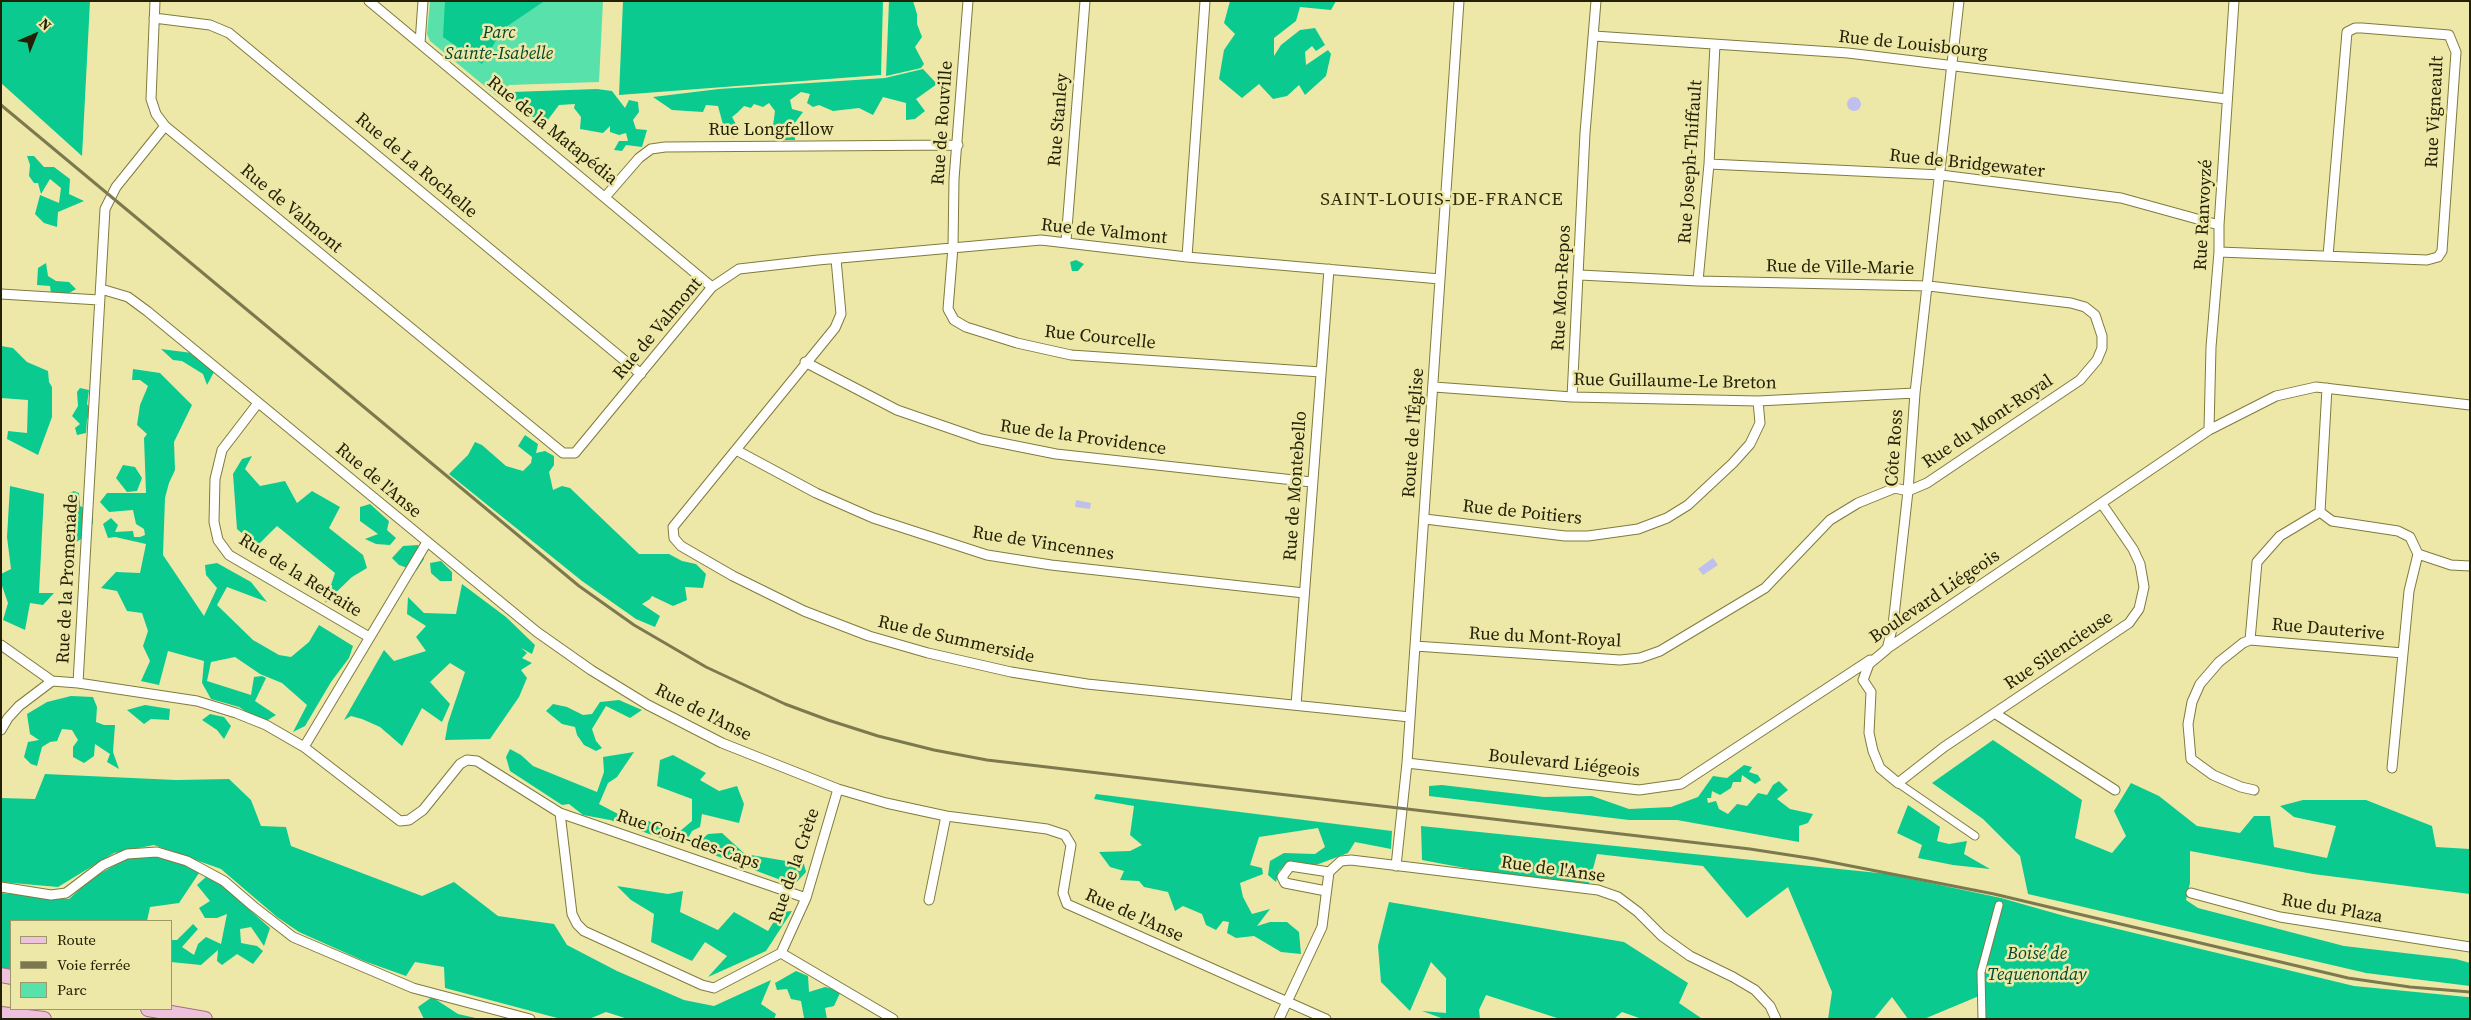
<!DOCTYPE html>
<meta charset="utf-8">
<style>
body{margin:0}
#map{position:relative;width:2471px;height:1020px;overflow:hidden;background:#ede8a8;font-family:"Source Serif 4",serif}
canvas{display:block}
.frame{position:absolute;inset:0;border:2px solid #232006;pointer-events:none}
.legend{position:absolute;left:10px;top:920px;width:162px;height:90px;box-sizing:border-box;background:#ede8a8;border:1px solid #9c9867;margin:0;padding:6px 9px;list-style:none;font-size:15px;color:#232006}
.legend li{display:flex;align-items:center;gap:10px;height:25px}
.legend b{width:25px;border:1px solid #9c9867}
.north{position:absolute;left:10px;top:10px;width:50px;height:50px;-webkit-text-stroke:4px #ede8a8;paint-order:stroke;rotate:44deg;font-size:14px;font-weight:700;line-height:20px;text-align:center;color:#232006}
.north::after{content:'';display:block;margin:auto;width:18px;height:22px;background:#232006;clip-path:polygon(50% 0,100% 100%,50% 72%,0 100%)}
</style>
<div id="map">
<canvas width="2471" height="1020"></canvas>
<div class="frame"></div>
<ul class="legend">
<li><b style="height:6px;background:#eec2dc"></b>Route</li>
<li><b style="height:6px;background:#7d794e"></b>Voie ferrée</li>
<li><b style="height:14px;background:#59e1ab"></b>Parc</li>
</ul>
<div class="north">N</div>
</div>
<script>
const c = document.querySelector('canvas').getContext('2d');
c.lineJoin = 'round';
function fill(path, color) { c.fillStyle = color; c.fill(path, 'evenodd'); }
const poly = rows => new Path2D(rows.map(r => 'M' + r).join(''));
function strokePath(path, color, width, dash) { c.strokeStyle = color; c.lineWidth = width; c.lineCap = dash ? 'butt' : 'round'; c.setLineDash(dash || []); c.stroke(path); }
function drawText(font, color, halo, rows, align = 'center') {
  c.font = font + ' "Source Serif 4",serif'; c.lineWidth = 5; c.setLineDash([]); c.textBaseline = 'middle'; c.strokeStyle = halo; c.fillStyle = color; for (const [text, x, y, turn = 0] of rows) {
    c.save(); c.translate(x, y); c.rotate((+turn || 0) * Math.PI / 180); c.textAlign = isNaN(turn) ? turn : align; if (halo) c.strokeText(text, 0, 0); c.fillText(text, 0, 0); c.restore();
  }
}
const green = poly([
 [430,1,603,1,599,82,509,85,498,97,430,41,427,34]
]);
const forest = poly([
 [1,1,90,1,82,156,1,83],
 [445,1,543,1,543,2,503,29,482,64,443,37],
 [623,1,883,1,881,75,619,95],
 [889,1,913,1,917,14,917,24,922,37,915,47,924,64,921,68,886,76],
 [1230,1,1336,1,1331,10,1300,7,1296,21,1274,38,1274,56,1281,45,1300,30,1315,28,1325,45,1316,51,1312,46,1305,52,1306,65,1328,50,1331,54,1326,76,1305,95,1299,85,1287,96,1273,99,1259,84,1242,98,1219,79,1224,50,1235,34,1224,23],
 [923,69,937,84,916,99,925,111,915,119,906,120,906,103,883,97,873,115,859,108,833,111,819,105,813,107,807,103,810,94,801,92,790,100,792,109,803,112,794,124,795,140,778,140,772,133,775,111,769,103,763,107,754,104,751,108,744,106,737,113,732,117,738,128,733,138,724,128,718,106,706,105,703,112,672,110,653,97,719,89,885,78],
 [597,89,612,91,625,108,629,100,638,102,639,112,633,120,636,129,647,130,642,147,626,145,622,151,614,150,619,141,628,141,626,133,619,135,610,132,610,126,603,133,580,129,581,117,574,108,575,104,559,105,547,121,520,113,512,92],
 [27,156,34,156,44,167,54,167,70,179,69,194,84,201,58,212,57,227,44,223,35,214,40,195,59,203,61,188,50,179,41,194,38,183,34,183,29,176,30,165],
 [1076,260,1084,264,1078,271,1072,271,1070,262],
 [46,263,48,276,56,281,69,282,76,289,66,295,51,294,50,286,37,285,38,268],
 [1,346,13,348,27,362,48,371,49,382,52,387,52,417,38,455,7,439,8,431,27,433,28,400,1,398],
 [161,349,192,353,214,372,207,385,203,374,182,361,173,360],
 [133,369,160,373,192,405,174,442,175,470,169,483,165,498,163,555,204,616,217,588,206,575,205,565,217,563,251,582,267,602,227,587,217,605,253,640,279,655,291,657,309,642,319,625,353,646,349,658,331,682,305,726,293,732,307,705,282,683,260,674,235,657,211,662,207,681,251,695,254,677,262,676,266,678,255,701,276,715,263,723,239,707,211,699,202,683,204,661,168,651,159,685,141,681,150,661,143,646,148,631,142,613,127,611,117,591,101,588,116,572,140,573,146,544,115,537,108,538,103,524,111,518,118,525,115,532,133,531,134,537,140,537,145,535,144,529,136,524,133,510,109,512,100,502,107,493,146,493,144,438,147,434,137,425,140,405,148,386,140,380,132,380],
 [80,388,89,390,87,404,93,414,87,419,86,433,77,435,75,428,80,424,72,416,78,406,77,392],
 [525,435,538,444,536,453,545,451,554,456,554,465,549,472,553,490,562,486,570,488,639,554,669,554,682,561,696,564,706,574,703,588,685,587,687,600,673,606,652,596,650,599,642,604,660,616,655,627,636,619,582,581,449,474,468,455,475,442,482,445,506,466,523,471,531,463,532,457,518,446],
 [252,456,245,469,260,486,285,481,297,503,312,491,340,507,329,528,363,555,367,568,352,577,325,603,335,573,277,526,257,546,237,529,233,474,242,459],
 [123,465,135,467,142,478,137,491,127,492,116,478],
 [10,486,44,494,39,593,54,593,43,605,30,603,25,630,3,620,8,603,1,583,1,574,11,569,7,537],
 [74,491,79,493,80,506,93,512,93,524,82,525,83,538,76,542,69,537,71,523,65,523,65,518,70,513,67,494],
 [370,504,389,521,387,530,396,538,390,545,376,544,365,539,378,534,360,521,360,507],
 [418,545,424,559,416,571,399,565,392,558,403,546],
 [441,561,452,572,452,581,440,581,431,573,430,563],
 [462,584,506,617,535,645,532,654,521,648,527,653,522,658,532,663,521,670,527,678,519,697,490,739,445,740,448,723,465,672,450,663,430,682,450,704,442,722,422,708,402,746,380,727,362,719,351,716,344,720,384,650,394,661,426,651,416,637,426,626,407,614,408,597,424,613,456,614],
 [71,696,93,697,97,707,96,722,104,725,115,725,113,752,119,769,107,762,110,754,95,744,94,756,84,763,73,757,73,747,78,740,72,730,62,729,57,741,50,742,42,747,37,766,31,764,24,757,28,742,39,740,30,734,27,714,47,702],
 [619,700,642,710,630,718,606,706,592,729,596,741,602,748,596,751,584,745,577,735,575,727,562,724,546,711,553,704,567,707,583,715,592,714,600,702],
 [145,705,170,709,169,720,151,719,144,724,127,710],
 [210,714,224,717,231,726,224,739,217,730,202,720],
 [1993,740,2082,800,2075,838,2112,853,2126,836,2114,811,2131,783,2159,796,2197,826,2240,833,2254,816,2270,816,2274,847,2327,858,2336,826,2294,817,2280,806,2303,800,2366,800,2432,826,2436,847,2470,849,2470,894,2313,874,2190,851,2190,883,2186,900,2198,908,2344,946,2456,959,2470,963,2470,986,2366,973,2028,894,2020,856,1983,819,1932,783],
 [510,749,521,755,533,766,597,792,604,772,603,757,634,752,617,777,608,783,599,804,622,816,649,821,670,833,679,832,692,821,692,799,657,786,660,760,673,755,706,773,700,780,719,791,737,786,744,804,739,823,702,814,700,827,692,831,687,840,672,842,610,820,583,815,569,804,562,805,510,771,506,757],
 [1744,765,1752,767,1749,772,1758,775,1761,780,1755,784,1742,775,1741,782,1733,782,1731,788,1720,795,1712,791,1711,798,1707,798,1708,803,1716,801,1719,809,1728,814,1737,804,1747,806,1758,793,1767,795,1773,785,1779,781,1788,790,1777,799,1790,809,1813,814,1808,823,1799,826,1799,842,1677,820,1629,820,1429,796,1429,786,1442,785,1544,797,1592,796,1629,809,1671,807,1698,797,1713,776,1727,778],
 [45,774,176,780,229,779,251,800,261,826,286,827,291,846,422,896,454,882,498,916,554,924,567,945,617,971,684,1000,714,1006,771,980,761,1004,776,1014,774,1019,628,1019,606,1012,589,1019,561,1019,445,988,444,967,415,962,406,976,364,961,299,932,277,917,221,869,154,845,114,853,58,887,1,882,1,798,35,799],
 [1096,794,1392,831,1391,849,1355,842,1348,853,1316,865,1289,861,1279,871,1276,882,1268,875,1270,861,1284,853,1315,854,1325,847,1318,828,1259,837,1250,865,1262,868,1263,874,1240,883,1243,897,1252,914,1270,909,1257,926,1270,922,1287,922,1299,932,1301,954,1281,952,1254,936,1236,938,1227,933,1229,922,1223,921,1216,930,1206,925,1202,914,1183,906,1175,911,1168,892,1144,887,1139,881,1120,880,1124,871,1110,867,1099,852,1130,851,1142,845,1130,835,1134,806,1094,799],
 [1908,805,1940,827,1937,841,1949,844,1967,841,1964,854,1990,869,1953,865,1918,858,1922,845,1897,833],
 [1421,826,1888,874,2001,898,2068,917,2354,986,2467,997,2470,997,2470,1019,1986,1019,1979,996,1924,1019,1908,1019,1892,997,1874,1019,1828,1019,1832,992,1788,887,1747,918,1703,866,1597,854,1587,891,1422,860],
 [722,833,745,854,804,864,806,872,794,885,693,847,708,834],
 [156,856,184,864,199,873,179,903,150,907,147,921,11,921,11,969,1,968,1,893,69,899,91,879,115,865,130,858],
 [207,876,224,887,270,928,264,946,251,927,240,929,241,943,257,946,263,951,253,964,237,954,222,965,217,961,218,950,201,965,171,962,171,940,177,940,193,924,198,929,182,947,194,955,198,944,206,937,221,944,227,914,217,918,205,918,199,908,210,901,197,885],
 [617,886,668,894,683,891,680,912,718,930,734,912,768,931,780,912,792,911,766,951,708,977,727,956,705,942,692,961,651,942,654,914,631,900],
 [1389,902,1624,942,1688,983,1679,1003,1701,1018,1642,1019,1622,1012,1614,1019,1560,1019,1486,995,1479,1010,1480,1019,1444,1019,1422,1011,1446,1013,1446,978,1431,962,1410,1011,1381,982,1378,946],
 [796,971,808,976,809,992,825,987,841,991,834,1006,825,1008,827,1019,804,1018,801,1001,791,999,787,989,777,990,775,983],
 [432,997,458,1014,480,1019,424,1019,418,1007]
]);
const water = poly([
 '1847 104a7 7 0 1 1 14 0a7 7 0 1 1-14 0Z',
 [1076,500,1091,503,1090,509,1075,507],
 [1713,558,1718,565,1703,575,1698,569]
]);
const pedestrian = poly([
 [1898,783,1975,836],
 [1982,1019,1981,972,1999,905]
]);
const minor = poly([
 [155,1,151,99,156,114,165,126,563,453,575,453,712,287,739,269,818,260,1041,240,1187,257,1440,279],
 [369,1,712,287],
 [968,1,954,179,953,247,948,309,954,320,966,327,1017,343,1071,355,1321,372],
 [1959,1,1915,393,1908,491,1893,625,1887,649,1869,664,1863,680,1871,692,1869,733,1873,751,1880,768,1898,783,1944,747,2129,623,2139,609,2144,587,2140,564,2133,549,2102,504],
 [154,18,210,25,229,33,641,374],
 [1594,36,1848,53,2227,99],
 [420,43,423,1],
 [165,126,116,187,105,209,78,683,197,701,236,713,266,725,304,747,400,821,409,820,423,810,460,764,467,760,477,761,560,813,572,914,577,924,584,931,702,985,714,988,781,953,893,1019],
 [1709,164,1941,175,2121,198,2219,225],
 [606,196,639,158,651,149,665,147,958,145],
 [1066,241,1085,1],
 [2219,252,2427,260,2438,257,2442,251,2456,52,2449,35,2362,28,2355,28,2347,32,2328,256],
 [1187,257,1205,1],
 [836,259,841,314,835,328,673,527,674,538,681,546,733,576,804,611,869,636,928,653,1011,672,1087,684,1410,717],
 [1698,281,1709,164,1715,45],
 [101,289,128,297,147,311,537,632,591,670,648,705,722,743,838,789,886,803,946,816,1047,829,1065,835,1071,845,1063,893,1067,904,1326,1019],
 [1,294,99,300],
 [805,362,897,410,981,439,1056,454,1312,482],
 [1434,387,1572,397,1758,401,1915,393],
 [1572,397,1585,133,1596,1],
 [258,403,222,450,215,479,214,522,218,540,229,555,369,637],
 [2209,430,2211,347,2219,252,2219,225,2234,1],
 [736,450,816,493,873,518,987,555,1051,565,1304,593],
 [2320,512,2332,521,2398,531,2410,537,2418,554,2409,591,2392,768],
 [2320,512,2327,388],
 [1425,519,1565,536,1588,536,1638,529,1667,518,1688,505,1733,463,1750,444,1760,423,1758,401],
 [2418,554,2451,565,2470,566],
 [2250,640,2257,562,2280,536,2320,512],
 [1,645,52,681,78,683],
 [1415,646,1620,660,1640,658,1660,651,1765,588,1830,520,1858,503,1895,488,1908,491,1927,483,2080,380,2097,360,2102,348,2102,336,2095,315,2085,307,2071,303,1929,286,1698,281,1580,275],
 [1885,650,2209,430,2276,396,2316,387,2470,405],
 [1296,705,1329,269],
 [1996,714,2115,790],
 [1,730,8,718,19,706,52,681],
 [304,747,427,542],
 [1407,763,1639,790,1681,784,1870,660],
 [2254,790,2241,787,2213,775,2191,759,2188,724,2192,702,2200,684,2219,662,2243,643,2250,640,2403,653],
 [560,813,806,898],
 [1396,866,1407,763,1459,1],
 [1,887,51,895,66,893,103,865,127,854,157,852,187,861,224,881,253,906,293,937,413,988,530,1019],
 [1326,891,1285,883,1282,877,1290,866,1329,872],
 [2191,893,2280,917,2470,947],
 [929,900,946,816],
 [781,953,806,898,838,789],
 [1279,1019,1322,927,1329,872,1341,861,1351,860,1598,890,1618,897,1638,912,1662,936,1690,956,1733,977,1755,990,1770,1006,1776,1019]
]);
const primary = poly([
 [1,975,11,977],
 [148,1009,205,1019],
 [1,1014,44,1019]
]);
const rail = poly([
 [1,105,579,586,634,625,706,667,785,704,828,720,878,736,934,750,987,760,1750,849,1815,859,1994,894,2348,978,2410,987,2470,992]
]);
const parkNames = [
 ["Parc",499,33],
 ["Sainte-Isabelle",499,54],
 ["Boisé de",2037,954],
 ["Tequenonday",2037,975]
];
const streetNames = [
 ["Rue de Louisbourg",1913,45,6],
 ["Rue Vigneault",2435,112,-87],
 ["Rue Stanley",1059,120,-85],
 ["Rue de Rouville",943,123,-86],
 ["Rue Longfellow",771,130],
 ["Rue de la Matapédia",552,131,39],
 ["Rue Joseph-Thiffault",1691,162,-86],
 ["Rue de Bridgewater",1967,164,6],
 ["Rue de La Rochelle",416,166,40],
 ["Rue de Valmont",291,209,40],
 ["Rue Ranvoyzé",2204,215,-87],
 ["Rue de Valmont",1104,232,6],
 ["Rue de Ville-Marie",1840,268,1],
 ["Rue Mon-Repos",1562,288,-87],
 ["Rue de Valmont",658,329,-50],
 ["Rue Courcelle",1100,338,6],
 ["Rue Guillaume-Le Breton",1675,382,1],
 ["Rue du Mont-Royal",1988,422,-34],
 ["Route de l'Église",1414,433,-86],
 ["Rue de la Providence",1083,438,8],
 ["Côte Ross",1895,448,-86],
 ["Rue de l'Anse",378,481,40],
 ["Rue de Montebello",1296,486,-86],
 ["Rue de Poitiers",1522,513,6],
 ["Rue de Vincennes",1043,544,9],
 ["Rue de la Retraite",300,576,32],
 ["Rue de la Promenade",68,579,-87],
 ["Boulevard Liégeois",1935,597,-34],
 ["Rue Dauterive",2328,630,5],
 ["Rue du Mont-Royal",1545,638,3],
 ["Rue de Summerside",956,640,13],
 ["Rue Silencieuse",2059,651,-34],
 ["Rue de l'Anse",703,713,27],
 ["Boulevard Liégeois",1564,764,6],
 ["Rue Coin-des-Caps",688,840,19],
 ["Rue de la Crète",795,866,-71],
 ["Rue de l'Anse",1553,870,8],
 ["Rue du Plaza",2332,909,10],
 ["Rue de l'Anse",1134,916,24]
];
const neighbourhoodNames = [
 ["SAINT-LOUIS-DE-FRANCE",1442,200]
];
fill(green, '#59e1ab');
fill(forest, '#0aca90');
fill(water, '#bfc0ed');
strokePath(pedestrian, '#807a3d', 9);
strokePath(minor, '#807a3d', 11);
strokePath(primary, '#a06f82', 16);
strokePath(pedestrian, '#fff', 7);
strokePath(minor, '#fff', 9);
strokePath(primary, '#eec2dc', 14);
strokePath(rail, '#7d794e', 3);
drawText('italic 18px', '#024831', '#ede8a8', parkNames);
drawText('18px', '#232006', '#ede8a8', streetNames);
c.letterSpacing = '1px';
drawText('19px', '#312e0d', '#ede8a8', neighbourhoodNames);
c.letterSpacing = '0px';
</script>
